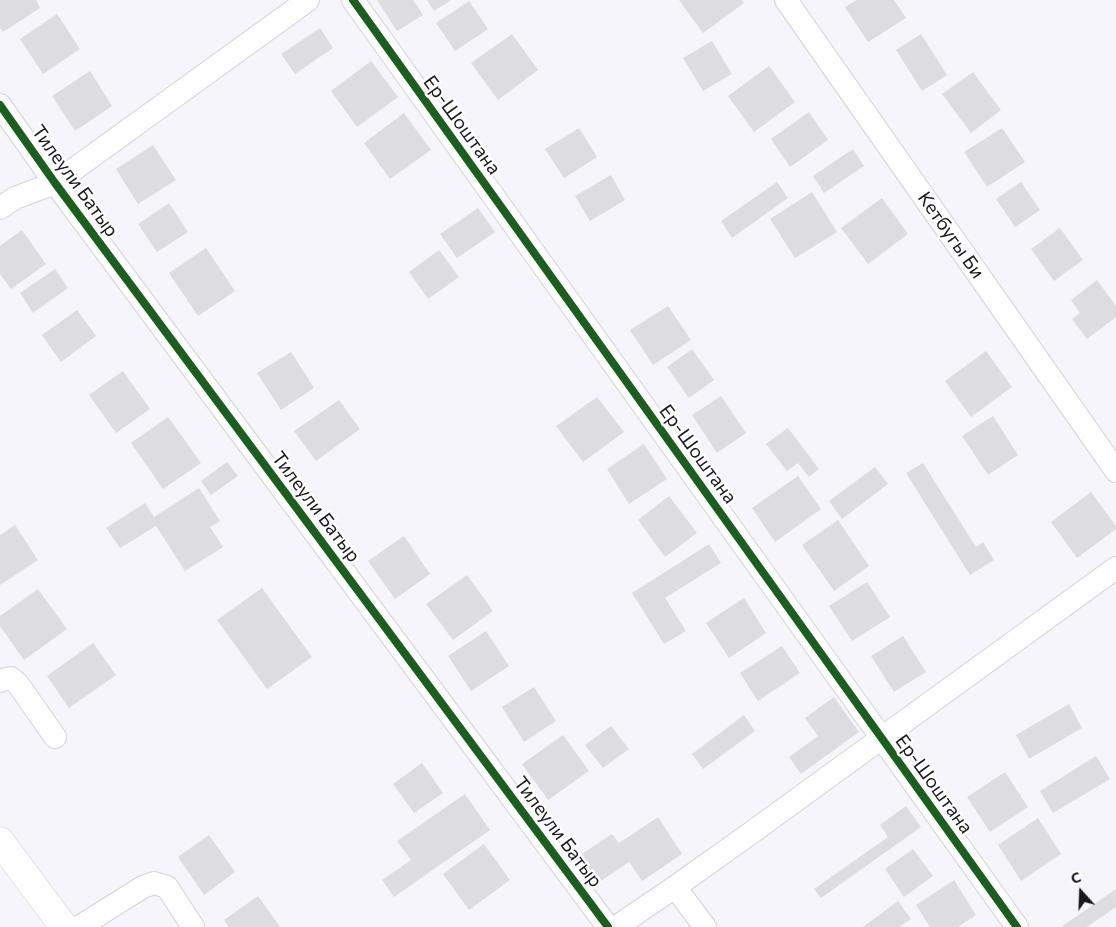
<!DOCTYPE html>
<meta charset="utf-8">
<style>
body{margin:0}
#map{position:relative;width:1116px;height:927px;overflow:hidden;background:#f5f5fb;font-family:Commissioner,sans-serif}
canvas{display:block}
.north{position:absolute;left:1056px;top:867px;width:50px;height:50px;-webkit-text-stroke:4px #fff;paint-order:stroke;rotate:340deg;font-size:14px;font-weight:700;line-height:20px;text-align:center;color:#19191d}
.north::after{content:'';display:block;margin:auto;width:18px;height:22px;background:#19191d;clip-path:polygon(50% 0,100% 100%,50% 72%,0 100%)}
</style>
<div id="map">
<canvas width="1116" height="927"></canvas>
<div class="north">С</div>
</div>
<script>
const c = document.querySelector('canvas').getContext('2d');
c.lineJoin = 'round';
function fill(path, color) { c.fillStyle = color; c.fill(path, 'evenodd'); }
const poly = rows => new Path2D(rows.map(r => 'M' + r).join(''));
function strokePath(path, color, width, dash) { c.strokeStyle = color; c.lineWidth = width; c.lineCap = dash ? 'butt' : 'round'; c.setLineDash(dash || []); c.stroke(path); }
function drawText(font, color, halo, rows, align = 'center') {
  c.font = font + ' Commissioner,sans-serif'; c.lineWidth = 5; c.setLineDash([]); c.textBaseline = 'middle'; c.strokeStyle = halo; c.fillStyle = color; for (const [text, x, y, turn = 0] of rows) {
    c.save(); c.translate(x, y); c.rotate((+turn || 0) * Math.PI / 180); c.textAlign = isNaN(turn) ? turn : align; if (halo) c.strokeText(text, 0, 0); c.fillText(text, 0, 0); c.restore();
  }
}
const building = poly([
 [0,0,36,0,40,8,3,32,0,28],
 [377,0,413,0,423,15,397,31],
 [427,0,451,0,434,11],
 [679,0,742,0,744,3,703,33],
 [857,0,894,0,906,18,868,42,845,7],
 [469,1,488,29,455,51,436,23],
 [57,14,80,49,43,74,20,39],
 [320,28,333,48,295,74,281,54],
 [512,34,538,70,498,100,471,63],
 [921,34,947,75,922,91,896,50],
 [712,41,732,74,703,91,683,58],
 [371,61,398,97,357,127,331,91],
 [769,66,795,102,754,132,728,96],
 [90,71,112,106,75,131,52,96],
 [973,72,1001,110,971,133,942,94],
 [809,112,828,140,790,167,771,139],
 [404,113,431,150,390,179,364,143],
 [579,128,597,157,564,178,545,149],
 [1002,128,1025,162,987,187,964,152],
 [153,145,176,180,138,204,116,169],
 [853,149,864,166,824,193,813,176],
 [611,175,625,200,590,221,575,196],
 [777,182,788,198,732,238,721,221],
 [1021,182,1040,210,1015,227,996,199],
 [812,192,837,232,795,258,770,219],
 [882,198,908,234,868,264,841,228],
 [169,203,188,232,157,252,138,224],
 [478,208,495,232,457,258,440,234],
 [1060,228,1083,260,1054,281,1031,249],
 [22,230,46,264,11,289,0,274,0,246],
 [206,248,235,291,198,316,169,273],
 [439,250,459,277,428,299,409,272],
 [55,269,68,288,33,313,20,293],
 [1097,280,1116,306,1116,317,1087,339,1072,319,1080,313,1071,300],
 [668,306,691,340,653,365,630,330],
 [77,310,96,336,61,362,42,335],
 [692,349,714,380,689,398,667,367],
 [986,351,1012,387,971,417,945,381],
 [291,352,314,388,281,410,257,373],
 [123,371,150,409,116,433,89,395],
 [721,396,746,433,717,453,692,415],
 [597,397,624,432,583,462,556,426],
 [339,400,360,429,316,461,294,431],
 [993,416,1018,455,988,475,962,436],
 [168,417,201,463,163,489,131,443],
 [788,428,819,469,809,477,798,463,787,471,766,444],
 [644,444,667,479,629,504,607,469],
 [227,462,238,476,211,495,201,481],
 [923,463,976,547,983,542,994,560,970,575,906,473],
 [875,467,888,484,842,519,829,501],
 [798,476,821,509,775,542,752,508],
 [199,488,220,521,210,527,223,547,185,571,156,526,120,548,106,528,145,503,154,517],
 [1091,492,1116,526,1116,529,1077,558,1051,522],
 [669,496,697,533,665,557,638,520],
 [838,520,869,566,834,591,802,545],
 [15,525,38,560,0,585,0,535],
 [404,536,430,574,395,599,368,561],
 [709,544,721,563,665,598,686,631,664,644,632,593],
 [467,575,493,611,453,640,426,604],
 [867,582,890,617,852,641,829,606],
 [262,588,312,657,267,689,217,620],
 [38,589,67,629,24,660,0,626,0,616],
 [744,598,766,633,729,658,706,623],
 [486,631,509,666,471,691,448,656],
 [903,636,926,672,894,692,871,656],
 [93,643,116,675,69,708,47,676],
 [782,646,800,673,758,701,740,673],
 [534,687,556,721,524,742,502,707],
 [834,697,859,732,801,774,789,757,818,736,805,718],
 [1069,704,1082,728,1029,759,1016,735],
 [744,715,755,731,703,769,692,754],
 [611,726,629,749,603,768,585,745],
 [563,735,589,771,548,800,522,764],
 [1096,756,1110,779,1053,813,1040,791],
 [422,763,443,793,414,813,393,784],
 [1005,772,1028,807,990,832,967,797],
 [465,794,490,830,394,897,382,880,411,860,397,841],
 [906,806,921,827,821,898,814,889,888,837,880,825],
 [658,817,682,854,642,881,629,862,598,883,580,855,612,834,619,843],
 [1038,818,1061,854,1021,881,998,845],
 [209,835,235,872,204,895,178,857],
 [484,844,510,880,469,910,443,874],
 [913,849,933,876,904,897,885,869],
 [954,880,976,915,958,927,930,927,916,905],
 [1116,889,1116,907,1087,927,1061,927],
 [258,896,280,927,229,927,224,920],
 [898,901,911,919,899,927,863,927]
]);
const minor = poly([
 [353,0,1017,927],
 [786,0,1116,471],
 [0,105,55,183,608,927],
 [0,208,15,198,55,183,308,0],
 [0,681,2,680,11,678,18,684,55,737],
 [675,887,705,927],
 [79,927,143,887,154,883,167,887,193,927],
 [616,927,675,887,744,838,1116,568]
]);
const major = poly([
 [0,841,64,927]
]);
const cycleway = poly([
 [353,0,1017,927],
 [0,105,55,183,608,927]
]);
const streetNames = [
 ["Ер-Шоштана",462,125,54],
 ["Тилеули Батыр",75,181,54],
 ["Кетбугы Би",951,235,55],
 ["Ер-Шоштана",698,454,54],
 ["Тилеули Батыр",316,507,53],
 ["Ер-Шоштана",934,784,54],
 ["Тилеули Батыр",558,832,53]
];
fill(building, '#dcdce1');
strokePath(minor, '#d3d3d8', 24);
strokePath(major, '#d3d3d8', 29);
strokePath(minor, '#fefefe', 22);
strokePath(major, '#fefefe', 28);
strokePath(cycleway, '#1b5e20', 8);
drawText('19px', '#19191d', '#fff', streetNames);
</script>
